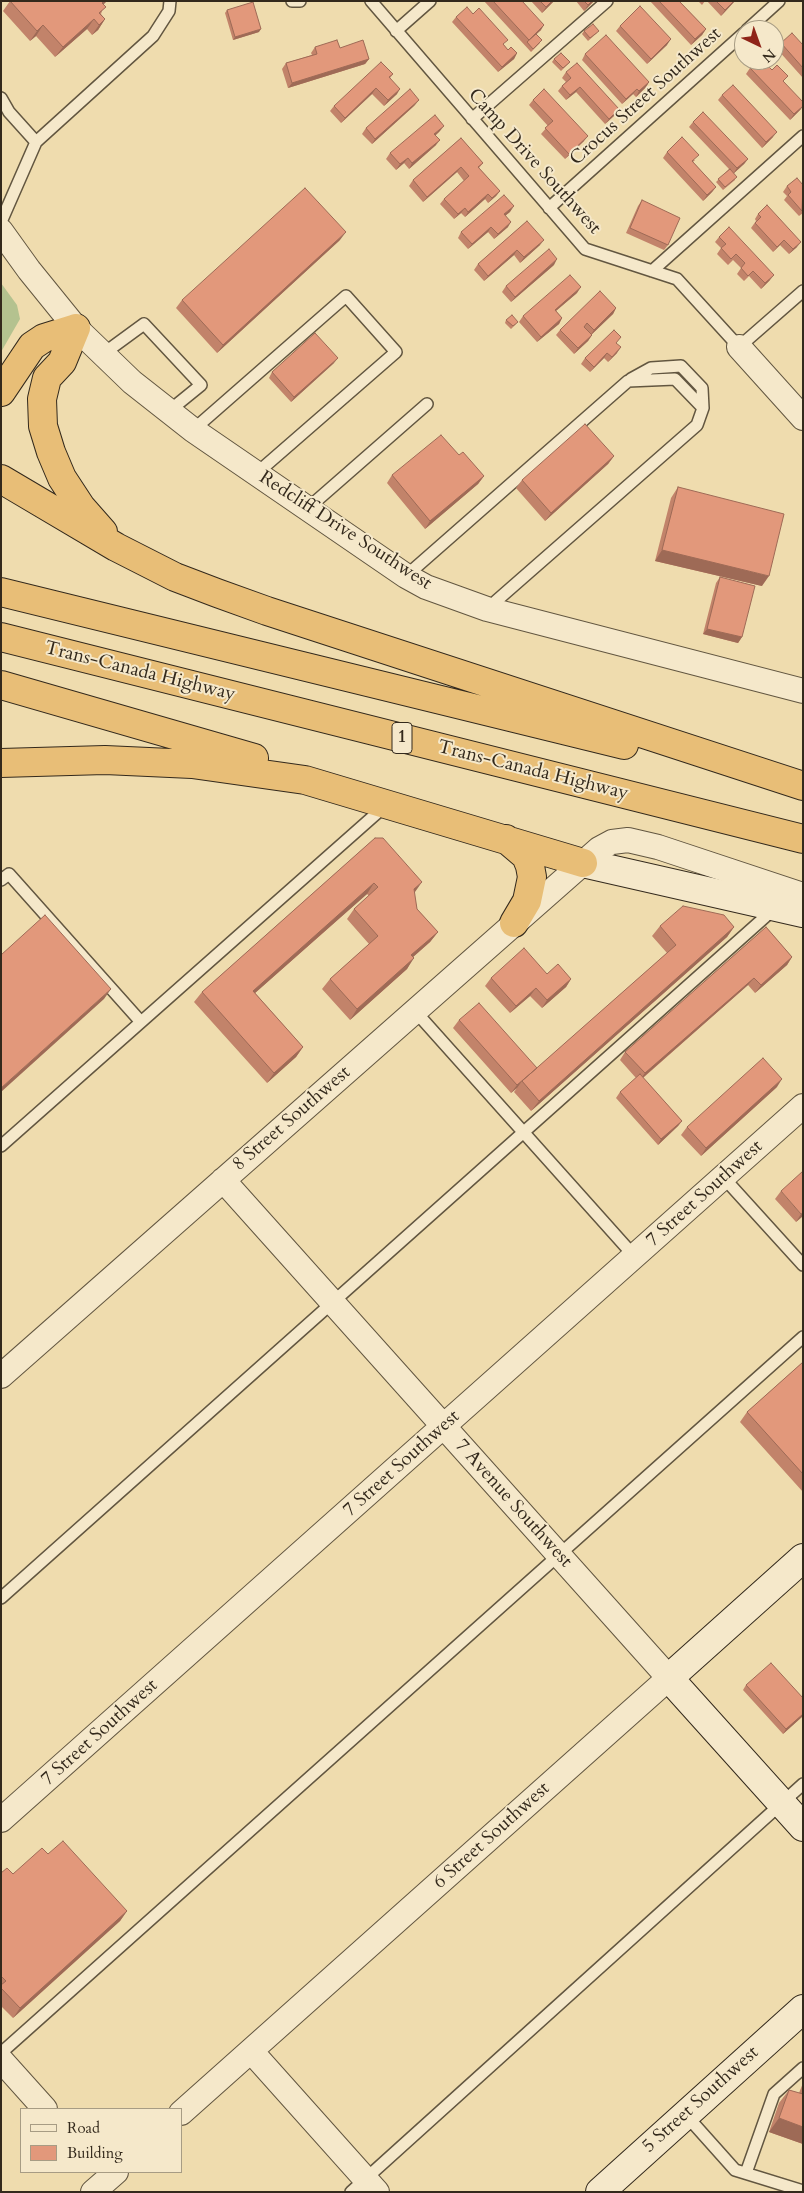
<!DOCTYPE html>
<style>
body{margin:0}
#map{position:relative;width:804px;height:2193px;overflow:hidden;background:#efdcae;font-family:Cardo,serif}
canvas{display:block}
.frame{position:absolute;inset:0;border:2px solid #33291c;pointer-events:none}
.legend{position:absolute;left:20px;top:2108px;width:162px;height:65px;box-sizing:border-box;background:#f5e8ca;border:1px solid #a79c84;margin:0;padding:6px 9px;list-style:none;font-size:15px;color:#33291c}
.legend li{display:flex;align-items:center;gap:10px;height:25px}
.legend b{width:25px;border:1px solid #a79c84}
.north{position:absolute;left:734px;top:20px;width:50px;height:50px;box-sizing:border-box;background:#f5e8ca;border:1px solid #a79c84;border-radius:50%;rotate:138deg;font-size:14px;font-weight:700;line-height:20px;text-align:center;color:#33291c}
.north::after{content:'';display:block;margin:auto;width:18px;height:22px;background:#8f2418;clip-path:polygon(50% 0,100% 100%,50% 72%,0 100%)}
</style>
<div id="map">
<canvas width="804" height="2193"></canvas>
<div class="frame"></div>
<ul class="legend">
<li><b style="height:6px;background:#f5e8ca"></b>Road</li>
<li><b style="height:14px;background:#e2987b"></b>Building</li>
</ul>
<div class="north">N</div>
</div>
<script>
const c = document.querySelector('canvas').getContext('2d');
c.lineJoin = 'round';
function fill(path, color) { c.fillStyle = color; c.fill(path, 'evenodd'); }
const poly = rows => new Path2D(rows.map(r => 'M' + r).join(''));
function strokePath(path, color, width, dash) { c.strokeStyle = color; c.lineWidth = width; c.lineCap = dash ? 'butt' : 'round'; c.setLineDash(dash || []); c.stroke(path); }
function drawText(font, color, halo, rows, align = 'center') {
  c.font = font + ' Cardo,serif'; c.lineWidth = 4; c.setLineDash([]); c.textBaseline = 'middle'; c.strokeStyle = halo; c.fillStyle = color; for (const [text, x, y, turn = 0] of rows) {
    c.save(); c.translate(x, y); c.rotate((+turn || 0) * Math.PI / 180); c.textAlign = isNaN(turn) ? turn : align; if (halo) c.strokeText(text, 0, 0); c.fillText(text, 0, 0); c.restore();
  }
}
const green = poly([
 [1,283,17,305,20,319,1,352]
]);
const lane = poly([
 [292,1,300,1],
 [371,1,585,249,677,279,739,347,803,291],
 [747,30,779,1],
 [396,31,430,1],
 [1,98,9,112,36,142],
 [472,119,607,1],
 [549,208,744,33],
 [1,222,36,142,153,36,169,11,170,1],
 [652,271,803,136],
 [103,354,144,324,201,385,169,411],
 [631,379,651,368,681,366,702,388,703,408],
 [193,430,346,296,396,352,257,473],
 [307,509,427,404],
 [406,576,628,381,675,379,703,408,697,425,487,609],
 [1,880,9,874,141,1022],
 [415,1011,635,1257],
 [1,1146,385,806],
 [724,1178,803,1265],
 [1,1598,774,909],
 [1,2053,803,1337],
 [685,2114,735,2170,803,2191],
 [746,2173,774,2094,803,2068],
 [351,2192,803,1784]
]);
const street = poly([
 [1,231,29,270,76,328,132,382,193,430,406,576,426,587,487,609,803,691],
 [739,347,803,418],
 [1,1376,599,849,612,842,628,840,658,847,803,895],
 [1,1820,803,1106],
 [251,2051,377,2192],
 [1,2060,45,2109],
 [181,2113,669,1678,223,1180],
 [93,2192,116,2172]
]);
const secondary = poly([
 [583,863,803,913],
 [803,1558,669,1678,803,1827],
 [600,2192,803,2009]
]);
const highway = poly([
 [76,328,62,362,47,378,42,399,43,426,51,452,62,478,81,507,103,532],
 [1,392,32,346,44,338,76,328],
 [1,479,116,547,175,577,217,593,267,611,803,786],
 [1,592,624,745],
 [1,637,803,839],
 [1,685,254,758],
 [1,763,105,760,192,764,305,780,583,863],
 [506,839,526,856,530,866,532,877,527,901,514,923]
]);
const wall = poly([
 [10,1,104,5,101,14,105,19,98,30,92,35,87,29,55,57,36,36,30,41,3,11],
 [484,1,522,1,541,30,536,34,540,43,531,52],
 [531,1,554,1,542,13],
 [576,1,594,1,584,11],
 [650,1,679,1,706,29,702,35,691,45],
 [698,1,705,1,702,5],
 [707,1,735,1,721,16],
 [227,10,259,32,233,40,225,13],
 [456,17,504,45,508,50,517,53,514,59,498,72,452,22],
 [620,26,667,45,647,64,616,31],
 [584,31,597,33,588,41,582,34],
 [781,43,803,45,803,78,777,49],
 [315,47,340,48,369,59,365,64,288,88,282,69,286,63,312,55,311,53],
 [585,54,649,82,646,87,636,97,633,94,622,104,582,60],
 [554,59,570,62,561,71,552,62],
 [750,68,784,82,801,109,790,120,746,74],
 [566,72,619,109,615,115,605,124,576,92,566,100,558,91,562,86,566,82,562,78],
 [393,74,390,78,397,94,384,106,372,94,341,123,330,111,334,106],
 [722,95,773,137,762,148,718,100],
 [533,100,584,141,565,159,541,134,548,126,529,105],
 [415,105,372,144,362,134,366,128],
 [693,122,748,159,744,164,734,173,735,180,723,190,716,182,729,169,689,127],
 [440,131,436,135,436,145,409,169,404,163,396,170,386,159,390,153],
 [461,138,483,163,479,168,500,191,496,196,488,203,485,199,465,217,461,213,454,219,440,204,444,199,464,181,457,172,423,202,409,186,413,180],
 [667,152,695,160,693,162,716,187,712,192,703,201,663,158],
 [797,178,803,213,799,216,784,200,787,196,783,192,787,186],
 [642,200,668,245,664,250,626,233,638,206],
 [510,212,506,215,508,227,494,239,488,232,468,249,458,238,461,232],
 [758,214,797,247,789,254,780,245,773,252,751,228,756,221,755,219],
 [527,221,540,245,520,263,514,255,484,281,474,270,478,264],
 [719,237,770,280,761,289,749,276,744,281,737,274,741,268,733,260,728,265,717,254,721,248,715,242],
 [340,240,217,353,176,308,182,300],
 [554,265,511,302,502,292,506,286],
 [577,293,556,311,562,318,559,324,537,342,519,322,523,316],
 [616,308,613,314,591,335,592,335,588,341,574,354,556,335,560,330],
 [506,320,516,324,511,329,505,323],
 [617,343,617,353,608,362,604,358,590,372,581,364,585,358],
 [334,363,291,402,269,378,272,372],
 [459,455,484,476,478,484,425,529,387,483,392,475],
 [614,456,608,464,545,521,516,488,522,480],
 [678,487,762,586,655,561,671,498],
 [720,577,742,637,738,643,703,634,716,583],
 [375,838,414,893,417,909,438,932,430,942,413,957,407,969,350,1020,322,989,330,979,369,944,347,919,354,909,369,896,367,894,255,993,303,1047,296,1057,267,1083,194,1002,202,992],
 [660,926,734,927,727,937,531,1111,514,1092,517,1088,511,1093,453,1028,459,1020,537,1068,667,953,652,936],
 [766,927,792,957,787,965,755,993,748,985,643,1078,682,1121,678,1126,658,1145,616,1098,620,1092,636,1078,620,1060,625,1052],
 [547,974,571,979,566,987,542,1008,530,996,510,1013,485,986,491,978],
 [777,1087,701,1156,681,1135,687,1127],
 [781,1191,803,1216,796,1222,775,1199],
 [803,1362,803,1492,740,1422,747,1412],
 [746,1685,803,1716,783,1734,743,1690],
 [48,1854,127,1911,120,1921,13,2018,1,2006,1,1873,13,1874],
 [803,2083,803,2144,769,2132,779,2103,789,2090,799,2093]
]);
const shadedWall = poly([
 [104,1,107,1,95,13],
 [552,1,554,1,542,13,546,7],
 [592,1,594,1,584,11,588,5],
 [734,1,735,1,733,3,721,16,725,10],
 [94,19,87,29,55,57,63,47],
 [105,19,98,30,92,35,99,25],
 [43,25,36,36,30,41,37,31],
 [544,25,541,30,527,43,527,42],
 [261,29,259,32,233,40,235,37],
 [706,29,702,35,691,45,695,39],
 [671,39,667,45,647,64,651,59],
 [517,53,514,59,498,72,502,67],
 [369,59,365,64,288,88,292,83],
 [649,82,646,87,636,97,639,91],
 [580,87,576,92,566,100,570,95],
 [376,88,372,94,341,123,345,118],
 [400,89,397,94,384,106,388,100],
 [637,89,633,94,622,104,626,99],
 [419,100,415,105,372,144,375,139],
 [803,106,801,109,790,120,794,114],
 [619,109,615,115,605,124,609,119],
 [444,126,440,131,431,139,434,134],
 [777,132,773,137,762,148,766,142],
 [588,136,584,141,565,159,569,154],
 [440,140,436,145,409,169,412,163],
 [408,158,404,163,396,170,400,164],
 [748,159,744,164,733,174,737,168],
 [461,167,457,172,423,202,427,197],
 [716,187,712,192,703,201,707,195],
 [500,191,496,196,488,203,492,198],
 [488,194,485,199,465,217,468,212],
 [514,206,510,212,501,219,504,214],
 [465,208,461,213,454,219,458,214],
 [511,222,508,227,494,239,498,234],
 [491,227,488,232,468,249,472,244],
 [346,232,340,240,217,353,223,345],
 [544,240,540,245,520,263,524,257],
 [784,240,780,245,773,252,777,247],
 [801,242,797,247,789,254,793,249],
 [517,250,514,255,484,281,488,276],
 [557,259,554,265,511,302,515,297],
 [774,275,770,280,761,289,765,283],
 [581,287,577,293,551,315,555,310],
 [616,308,613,314,590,336,594,330],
 [562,318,559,324,537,342,541,337],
 [592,335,588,341,574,354,578,348],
 [621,347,617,353,608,362,612,357],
 [607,353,604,358,590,372,594,367],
 [338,358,334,363,291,402,294,397],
 [614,456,608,464,545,521,551,513],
 [484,476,478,484,425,529,430,521],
 [662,550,769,576,762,586,655,561],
 [707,629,742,637,738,643,703,634],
 [422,882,415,892,406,900,414,889],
 [374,883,367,894,246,1001,253,991],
 [734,927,727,937,531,1111,539,1101],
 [438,932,430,942,404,965,411,955],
 [792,957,787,965,755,993,761,985],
 [414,958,407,969,350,1020,357,1009],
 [754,978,748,985,639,1081,645,1073],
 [571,979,566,987,542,1008,547,1000],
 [536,988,530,996,510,1013,516,1006],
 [111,989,104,999,1,1092,1,1088],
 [303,1047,296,1057,267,1083,274,1073],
 [782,1079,777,1087,701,1156,706,1148],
 [522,1081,517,1088,511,1093,517,1085],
 [682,1121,678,1126,658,1145,661,1139],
 [803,1213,803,1216,796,1222,801,1214],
 [803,1714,803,1716,783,1734,786,1729],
 [127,1911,120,1921,13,2018,20,2008],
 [779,2118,803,2127,803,2144,769,2132]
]);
const building = poly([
 [10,1,104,1,102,3,106,7,99,13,105,19,99,25,94,19,63,47,43,25,37,31,10,1],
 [493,1,522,1,544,25,529,40,493,1],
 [540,1,552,1,546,7,540,1],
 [584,1,592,1,588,5,584,1],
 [659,1,679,1,706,29,695,39,659,1],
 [716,1,734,1,725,10,716,1],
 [253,2,261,29,235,37,227,10,253,2],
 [640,6,671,39,651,59,620,26,640,6],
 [467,7,473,14,479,8,508,40,503,44,508,50,511,47,517,53,502,67,456,17,467,7],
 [593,24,599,31,590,38,584,31,593,24],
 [792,33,803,45,803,68,781,43,792,33],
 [536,34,542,40,533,49,527,42,536,34],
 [606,35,649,82,639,91,637,89,626,99,585,54,606,35],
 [337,40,340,48,363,40,369,59,292,83,286,63,317,54,315,47,337,40],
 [561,53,570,62,563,68,554,59,561,53],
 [759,60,762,60,772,70,777,65,788,76,783,81,803,102,803,106,794,114,750,68,759,60],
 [381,62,393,74,389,77,400,89,388,100,376,88,345,118,334,106,381,62],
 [577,63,619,109,609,119,580,87,570,95,562,86,571,78,566,72,577,63],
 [733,85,777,132,766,142,722,95,733,85],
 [410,89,419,100,375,139,366,128,410,89],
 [544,89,588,136,569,154,545,128,553,121,533,100,544,89],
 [703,112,748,159,737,168,693,122,703,112],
 [435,115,444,126,434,134,440,140,412,163,408,158,400,164,390,153,435,115],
 [682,137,699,155,692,161,716,187,707,195,667,152,682,137],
 [461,138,483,163,478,167,500,191,492,198,488,194,468,212,465,208,458,214,444,199,469,176,461,167,427,197,413,180,461,138],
 [730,169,737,177,725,187,718,179,730,169],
 [797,178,803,185,802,211,788,195,791,192,787,186,797,178],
 [305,188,346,232,223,345,182,300,305,188],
 [504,195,514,206,504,214,511,222,498,234,491,227,472,244,461,232,504,195],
 [642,200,680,218,668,245,630,228,642,200],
 [767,205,801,242,793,249,784,240,777,247,755,223,761,217,758,214,767,205],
 [527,221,544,240,524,257,517,250,488,276,478,264,527,221],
 [729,227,774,275,765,283,753,271,748,276,741,268,745,263,736,254,731,259,721,248,726,244,719,237,729,227],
 [549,249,557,259,515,297,506,286,549,249],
 [570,275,581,287,555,310,562,318,541,337,523,316,570,275],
 [600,291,616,308,594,330,587,323,584,327,592,335,578,348,560,330,600,291],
 [512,315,518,322,513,326,506,320,512,315],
 [614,330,621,337,616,343,621,347,612,357,607,353,594,367,585,358,614,330],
 [315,333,338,358,294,397,272,372,315,333],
 [585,424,614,456,551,513,522,480,585,424],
 [441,435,459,455,463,452,484,476,430,521,392,475,441,435],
 [678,487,784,514,769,576,662,550,678,487],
 [720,577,755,586,742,637,707,629,720,577],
 [375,838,383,838,422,882,414,889,417,909,438,932,411,955,414,958,357,1009,330,979,378,936,354,909,378,887,374,883,253,991,303,1047,274,1073,202,992,375,838],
 [683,906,724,915,734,927,539,1101,522,1081,676,945,660,926,683,906],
 [45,915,111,989,1,1088,1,955,45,915],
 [766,927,792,957,761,985,754,978,645,1073,625,1052,766,927],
 [524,948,547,974,558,964,571,979,547,1000,536,988,516,1006,491,978,524,948],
 [479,1003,537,1068,517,1085,459,1020,479,1003],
 [763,1058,782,1079,706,1148,687,1127,763,1058],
 [640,1074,682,1121,661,1139,620,1092,640,1074],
 [803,1171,803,1213,801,1214,781,1191,803,1171],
 [803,1362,803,1474,747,1412,803,1362],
 [771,1663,803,1698,803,1714,786,1729,746,1685,771,1663],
 [63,1841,127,1911,20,2008,1,1988,1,1985,6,1981,1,1976,1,1873,7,1868,13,1874,42,1848,48,1854,63,1841],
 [789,2090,803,2094,803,2127,779,2118,789,2090]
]);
const shields = [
 [402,738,20]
];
const shieldNames = [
 ["1",402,738]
];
const streetNames = [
 ["Crocus Street Southwest",646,97,-42],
 ["Camp Drive Southwest",534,162,48],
 ["Redcliff Drive Southwest",345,531,33],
 ["Trans-Canada Highway",140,672,14],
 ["Trans-Canada Highway",533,771,14],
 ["8 Street Southwest",292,1119,-41],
 ["7 Street Southwest",705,1194,-42],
 ["7 Street Southwest",402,1464,-42],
 ["7 Avenue Southwest",513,1504,48],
 ["7 Street Southwest",100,1733,-42],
 ["6 Street Southwest",492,1836,-42],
 ["5 Street Southwest",701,2100,-42]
];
fill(green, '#b4c28f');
strokePath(lane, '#625640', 14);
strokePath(street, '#625640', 26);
strokePath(secondary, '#33291c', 30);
strokePath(highway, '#33291c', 30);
strokePath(lane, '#f5e8ca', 11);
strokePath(street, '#f5e8ca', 24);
strokePath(secondary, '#f5e8ca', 28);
strokePath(highway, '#e8be77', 28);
fill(wall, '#c2836a');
fill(shadedWall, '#9e6a56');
fill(building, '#e2987b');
strokePath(building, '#9e6a56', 1);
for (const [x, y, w] of shields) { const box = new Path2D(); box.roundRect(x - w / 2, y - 15.5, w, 31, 4); c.fillStyle = '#f5e8ca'; c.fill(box); strokePath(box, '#33291c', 1); }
drawText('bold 18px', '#33291c', null, shieldNames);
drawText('19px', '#33291c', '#f5e8ca', streetNames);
</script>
